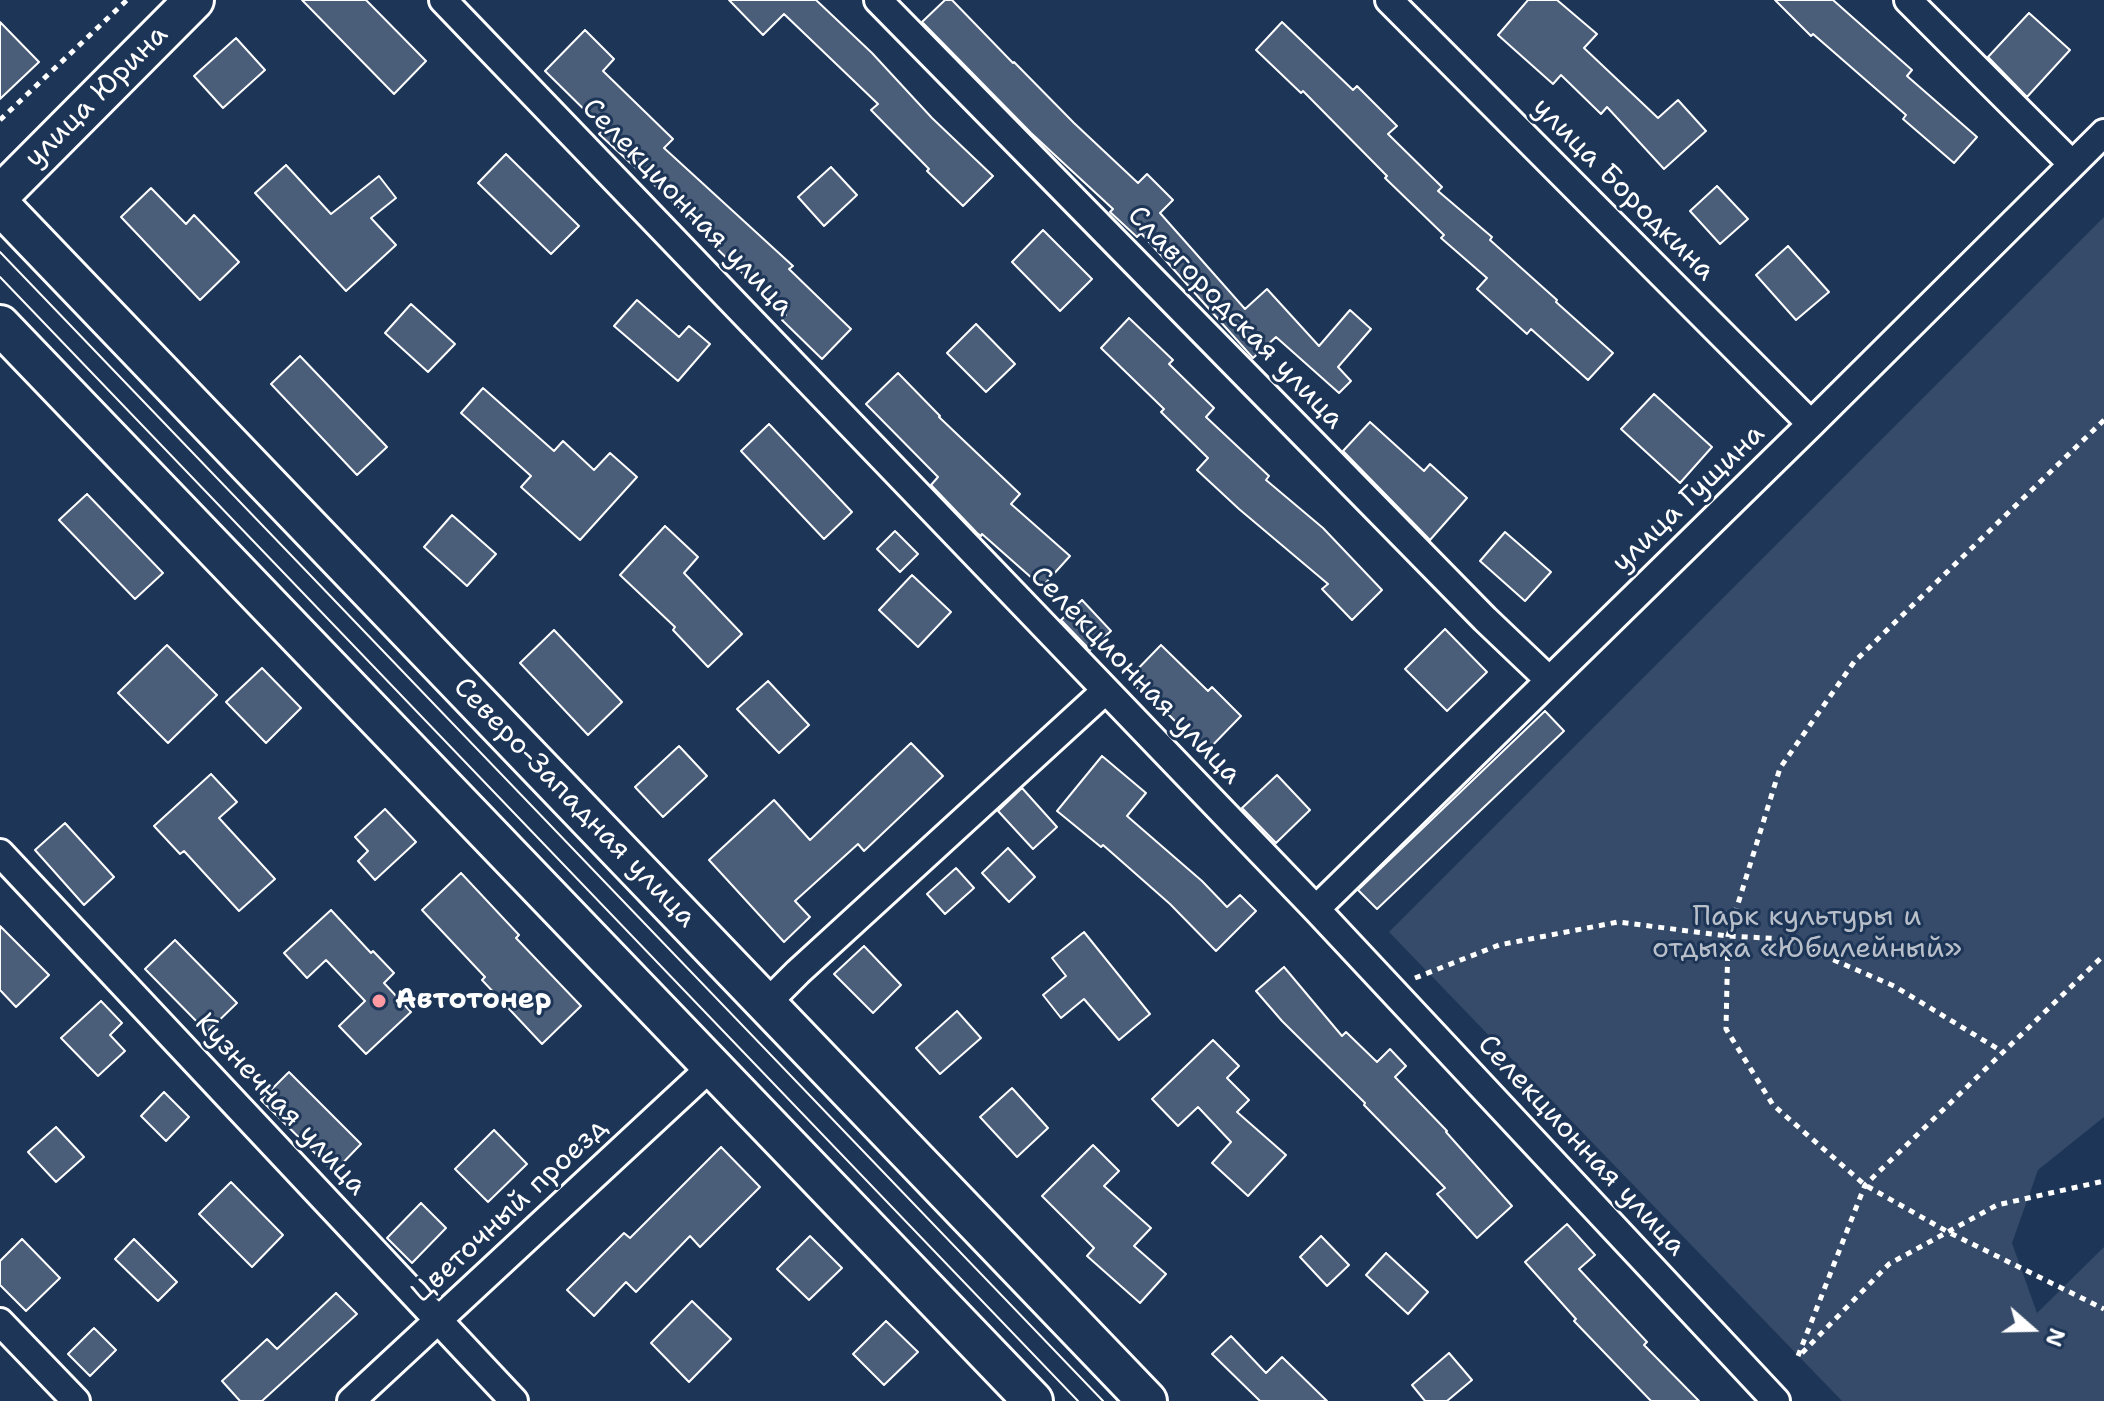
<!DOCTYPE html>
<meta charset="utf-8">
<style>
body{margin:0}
#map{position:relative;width:2104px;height:1401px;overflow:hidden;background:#1d3557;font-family:"Shantell Sans",sans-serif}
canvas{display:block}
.north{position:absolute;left:1992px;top:1289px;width:80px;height:80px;-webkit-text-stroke:6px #1d3557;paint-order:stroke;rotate:110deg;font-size:22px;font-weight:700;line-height:32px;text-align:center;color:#fff}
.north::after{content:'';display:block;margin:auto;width:28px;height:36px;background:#fff;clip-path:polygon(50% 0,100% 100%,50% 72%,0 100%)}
</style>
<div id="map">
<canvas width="2104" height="1401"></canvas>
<div class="north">N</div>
</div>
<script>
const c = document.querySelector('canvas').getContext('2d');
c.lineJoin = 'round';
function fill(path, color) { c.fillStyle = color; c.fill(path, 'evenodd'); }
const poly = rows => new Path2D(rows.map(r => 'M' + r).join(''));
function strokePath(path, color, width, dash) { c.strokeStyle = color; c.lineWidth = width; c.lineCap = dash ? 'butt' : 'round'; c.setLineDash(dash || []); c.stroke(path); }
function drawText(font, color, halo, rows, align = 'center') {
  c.font = font + ' "Shantell Sans",sans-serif'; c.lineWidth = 6; c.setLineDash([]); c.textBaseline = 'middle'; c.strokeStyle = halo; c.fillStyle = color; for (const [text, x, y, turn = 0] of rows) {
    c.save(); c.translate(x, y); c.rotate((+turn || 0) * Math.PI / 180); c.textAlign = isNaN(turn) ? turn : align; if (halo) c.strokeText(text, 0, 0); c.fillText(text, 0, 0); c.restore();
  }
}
const green = poly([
 [2104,217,2104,1117,2038,1170,2012,1243,2037,1313,2104,1247,2104,1401,1842,1401,1389,932]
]);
const building = poly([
 [302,0,366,0,426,61,394,94,302,0],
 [729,0,816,0,872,53,932,118,993,176,963,206,927,171,929,169,871,110,878,104,784,14,763,35,729,0],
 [945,0,952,0,1013,63,1014,62,1074,123,1138,183,1147,174,1173,200,1160,213,1245,309,1267,289,1319,346,1350,310,1371,329,1338,367,1351,381,1339,393,1276,337,1253,358,1141,233,1137,237,1110,212,1113,209,1031,133,922,22,945,0],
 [1528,0,1557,0,1597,34,1584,48,1658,118,1678,100,1706,131,1664,169,1607,107,1601,114,1561,75,1553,84,1498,35,1528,0],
 [1775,0,1833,0,1912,70,1907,76,1977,137,1954,163,1903,119,1906,115,1813,34,1811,36,1775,0],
 [2029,13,2070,50,2027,97,1988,57,2029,13],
 [0,22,39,62,0,99,0,22],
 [1282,22,1353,90,1357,86,1397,126,1388,134,1442,187,1438,191,1492,237,1490,240,1557,300,1556,302,1613,353,1588,380,1531,329,1527,334,1477,289,1487,278,1441,238,1444,235,1385,178,1387,176,1303,91,1301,93,1256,50,1282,22],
 [585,30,614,59,603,71,673,139,664,148,793,266,789,269,851,329,822,359,782,320,786,315,711,243,714,240,599,134,604,129,545,71,585,30],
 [236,38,265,70,223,108,194,76,236,38],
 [506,154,579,226,551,254,478,183,506,154],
 [286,165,331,214,379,176,396,198,371,218,396,245,346,291,255,193,286,165],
 [831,167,857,195,824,226,798,197,831,167],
 [1717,186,1748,219,1720,244,1690,211,1717,186],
 [151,188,186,224,194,215,239,262,200,300,121,217,151,188],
 [1043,230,1092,279,1060,311,1012,262,1043,230],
 [1788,246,1829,292,1796,320,1756,275,1788,246],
 [637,300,679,337,689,326,710,344,678,381,614,326,637,300],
 [411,304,455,344,428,372,385,333,411,304],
 [1129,318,1173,360,1169,364,1214,408,1206,417,1269,476,1266,480,1323,528,1382,590,1352,620,1322,589,1328,584,1239,509,1197,470,1208,458,1161,412,1164,409,1101,348,1129,318],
 [976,324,1015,364,986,392,947,353,976,324],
 [300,356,387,447,357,475,271,384,300,356],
 [898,373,940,416,939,417,1020,494,1011,504,1070,556,1042,587,982,534,981,536,977,533,931,485,938,477,866,404,898,373],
 [483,388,554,451,563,441,594,470,610,453,637,477,580,540,521,487,531,476,461,413,483,388],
 [1654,394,1712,447,1680,483,1621,429,1654,394],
 [1370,422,1424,471,1430,464,1467,498,1430,540,1343,451,1370,422],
 [769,424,852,512,824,539,741,451,769,424],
 [87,494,163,573,135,599,59,520,87,494],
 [452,515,496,554,467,586,424,547,452,515],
 [665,526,698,557,684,573,742,634,708,667,673,630,675,627,620,575,665,526],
 [895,531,918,554,900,572,877,549,895,531],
 [1505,532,1551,572,1525,601,1480,561,1505,532],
 [912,575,951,612,918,647,879,610,912,575],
 [1082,600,1111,631,1090,650,1061,620,1082,600],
 [1445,629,1487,672,1447,711,1405,669,1445,629],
 [554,630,622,702,588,735,520,663,554,630],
 [167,645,217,695,168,743,118,693,167,645],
 [1161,645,1208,691,1212,687,1241,716,1206,752,1161,707,1159,709,1128,679,1161,645],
 [262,668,301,708,266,743,226,702,262,668],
 [768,681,809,725,779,753,737,709,768,681],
 [1545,711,1564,731,1377,909,1358,890,1545,711],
 [911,743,943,776,864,851,858,844,795,901,810,917,784,942,709,860,774,800,810,840,911,743],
 [679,746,707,776,663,817,635,787,679,746],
 [1102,756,1146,793,1127,816,1202,881,1227,907,1240,895,1256,911,1216,951,1170,904,1103,845,1101,847,1057,811,1102,756],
 [211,774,237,802,219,818,275,879,239,911,184,851,180,854,154,826,211,774],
 [1277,775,1310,810,1276,843,1242,808,1277,775],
 [1022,788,1057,827,1033,849,998,811,1022,788],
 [385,809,416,842,375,880,358,861,368,851,355,837,385,809],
 [65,823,114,877,84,905,35,850,65,823],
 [1008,848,1035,877,1009,902,982,873,1008,848],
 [956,868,974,888,945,914,927,894,956,868],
 [461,873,519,935,516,938,581,1006,542,1044,482,980,485,977,422,910,461,873],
 [331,910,371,953,373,951,394,973,384,983,411,1012,366,1054,339,1026,365,1001,326,960,307,978,284,953,331,910],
 [0,926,49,975,16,1007,0,990,0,926],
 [1084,932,1150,1014,1119,1040,1084,999,1061,1018,1043,995,1066,976,1052,958,1084,932],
 [175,940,237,1003,207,1032,145,969,175,940],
 [864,946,901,985,873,1013,834,974,864,946],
 [1284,967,1342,1036,1346,1032,1377,1062,1390,1049,1406,1066,1395,1077,1447,1131,1446,1132,1512,1206,1477,1238,1437,1194,1445,1188,1364,1105,1365,1103,1282,1021,1256,991,1284,967],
 [101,1001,122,1023,110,1035,125,1051,98,1076,61,1038,101,1001],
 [957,1011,981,1038,940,1074,916,1048,957,1011],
 [1213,1040,1239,1066,1227,1078,1249,1100,1237,1112,1286,1155,1248,1196,1212,1163,1231,1142,1198,1107,1178,1126,1152,1099,1213,1040],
 [289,1072,361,1144,334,1172,261,1100,289,1072],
 [1012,1088,1048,1128,1017,1157,980,1117,1012,1088],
 [164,1092,189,1117,166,1141,141,1116,164,1092],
 [56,1127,84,1157,56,1182,28,1152,56,1127],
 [494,1130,527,1164,488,1202,455,1169,494,1130],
 [1093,1145,1119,1171,1104,1186,1151,1228,1134,1246,1166,1274,1140,1303,1087,1256,1094,1248,1042,1196,1093,1145],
 [721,1147,760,1187,700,1247,690,1236,636,1292,626,1282,594,1316,567,1290,624,1233,630,1238,721,1147],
 [231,1182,283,1235,252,1267,199,1214,231,1182],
 [421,1203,446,1228,412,1263,387,1238,421,1203],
 [1567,1224,1595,1255,1579,1269,1647,1342,1644,1345,1699,1401,1651,1401,1574,1321,1576,1319,1525,1262,1567,1224],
 [810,1236,842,1268,809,1300,777,1269,810,1236],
 [1321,1236,1349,1265,1327,1286,1300,1257,1321,1236],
 [22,1239,60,1278,26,1311,0,1285,0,1261,22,1239],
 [134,1239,177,1282,158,1301,115,1259,134,1239],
 [1386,1253,1428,1292,1408,1314,1366,1275,1386,1253],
 [336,1293,357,1314,262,1401,240,1401,222,1381,267,1339,277,1349,336,1293],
 [692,1301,731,1339,689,1382,651,1343,692,1301],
 [886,1321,918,1352,884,1385,853,1354,886,1321],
 [94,1328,116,1350,90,1376,68,1354,94,1328],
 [1231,1336,1266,1373,1282,1357,1327,1401,1260,1401,1212,1354,1231,1336],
 [1449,1353,1472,1380,1447,1401,1425,1401,1412,1385,1449,1353]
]);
const path = poly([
 [0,120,127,0],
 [2104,420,1854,662,1780,768,1728,936,1726,1029,1773,1105,1865,1185,1948,1232,2104,1309],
 [1415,978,1499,945,1618,922,1728,936,1785,939,1894,986,2003,1052],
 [1802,1353,1889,1264,1997,1205,2104,1181],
 [1798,1356,1865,1185,2104,955]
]);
const minor = poly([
 [443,0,1316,909,1776,1401],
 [878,0,1485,619,1549,680],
 [1389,0,1811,424],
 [1908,0,2072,164],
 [0,853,514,1401],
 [1316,909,1811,424,2104,133],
 [766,1004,798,972,1105,691],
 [0,1322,76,1401],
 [351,1401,712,1066]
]);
const secondary = poly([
 [0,195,194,0],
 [0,205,1147,1401],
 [0,325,1033,1401]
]);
const tram = poly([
 [0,252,1103,1401],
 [0,277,1078,1401]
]);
const markers = [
 [379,1001,8,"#ff9aa2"]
];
const streetNames = [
 ["улица Юрина",97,97,-45],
 ["улица Бородкина",1623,190,45],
 ["Селекционная улица",687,208,46],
 ["Славгородская улица",1235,318,46],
 ["улица Гущина",1689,499,-44],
 ["Селекционная улица",1135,676,46],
 ["Северо-Западная улица",574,803,46],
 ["Кузнечная улица",280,1105,47],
 ["Селекционная улица",1581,1146,47],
 ["Цветочный проезд",510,1211,-43]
];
const parkNames = [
 ["Парк культуры и",1807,918],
 ["отдыха «Юбилейный»",1807,950]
];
const poiNames = [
 ["Автотонер",395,1001]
];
fill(green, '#364b69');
fill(building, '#4a5d79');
strokePath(building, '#fff', 2);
strokePath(minor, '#fff', 32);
strokePath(secondary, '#fff', 44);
strokePath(path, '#fff', 5, [6, 6]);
strokePath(minor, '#1d3557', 26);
strokePath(secondary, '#1d3557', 38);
strokePath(tram, '#fff', 2);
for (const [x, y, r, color] of markers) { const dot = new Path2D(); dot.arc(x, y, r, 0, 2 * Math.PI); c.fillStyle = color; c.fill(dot); strokePath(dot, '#1d3557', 3); }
drawText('28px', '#fff', '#1d3557', streetNames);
drawText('28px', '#b9c0ca', '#1d3557', parkNames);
drawText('bold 28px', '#fff', '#1d3557', poiNames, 'left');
</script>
